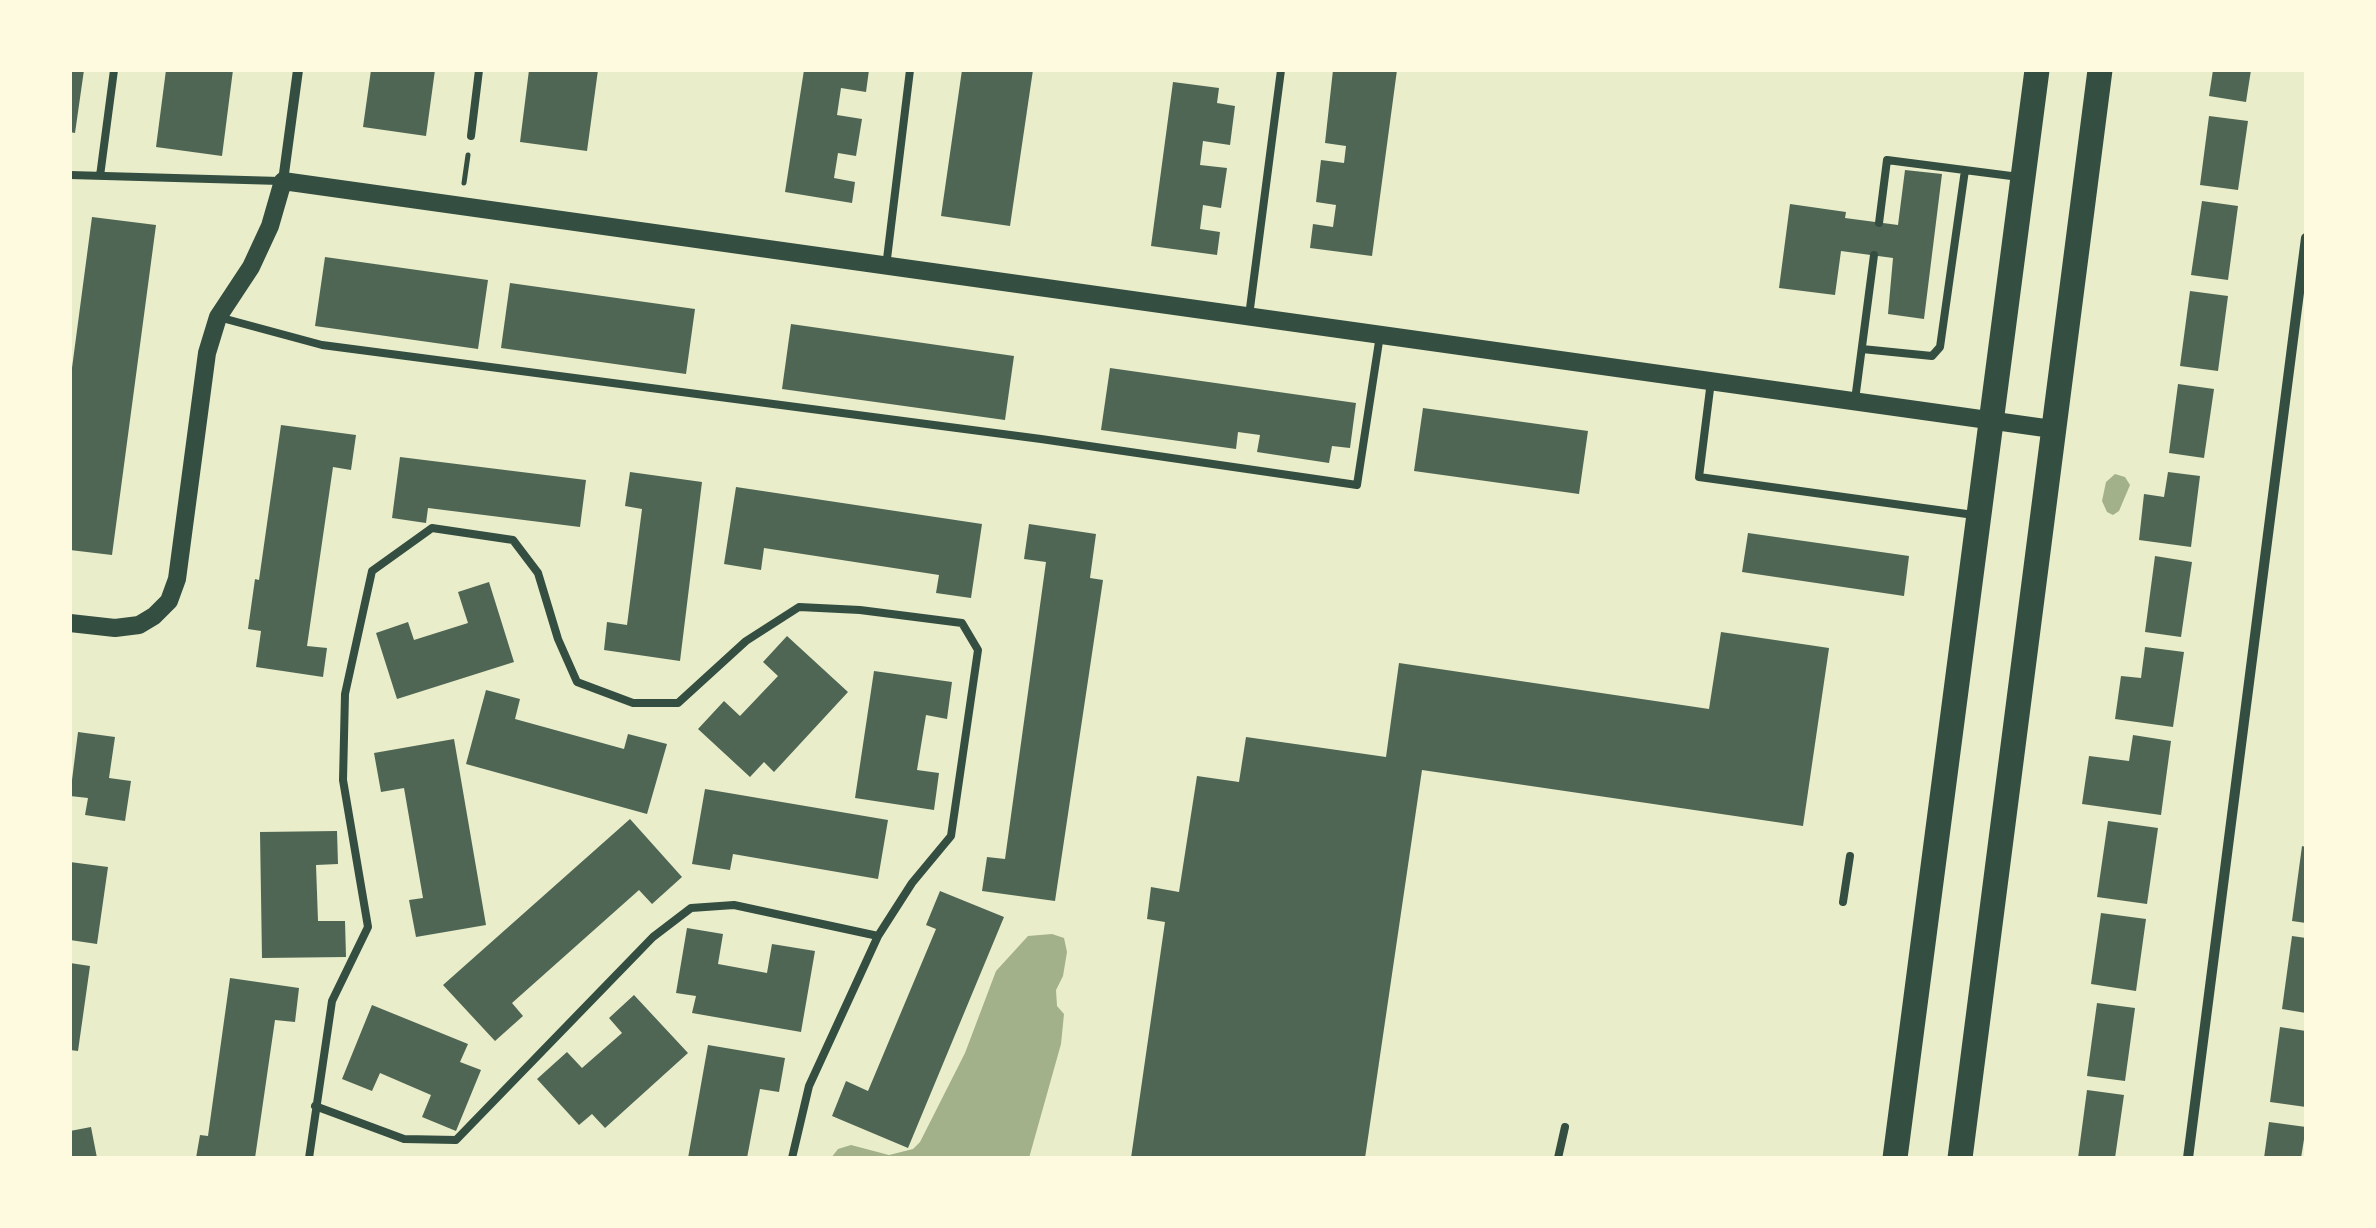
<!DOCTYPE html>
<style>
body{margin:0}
#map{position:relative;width:2376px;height:1228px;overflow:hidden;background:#e9edc9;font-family:"IBM Plex Sans",sans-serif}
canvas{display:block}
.frame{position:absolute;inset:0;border:72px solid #fefae0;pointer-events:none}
</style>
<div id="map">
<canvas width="2376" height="1228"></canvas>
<div class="frame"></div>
</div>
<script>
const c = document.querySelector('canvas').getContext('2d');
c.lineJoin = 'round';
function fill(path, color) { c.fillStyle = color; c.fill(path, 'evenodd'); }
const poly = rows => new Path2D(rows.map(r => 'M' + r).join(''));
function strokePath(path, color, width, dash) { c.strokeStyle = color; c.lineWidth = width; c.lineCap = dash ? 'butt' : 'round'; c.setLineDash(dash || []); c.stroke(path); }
const water = poly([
 [2115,474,2125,477,2130,485,2119,511,2113,515,2107,512,2102,501,2106,482],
 [1052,934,1064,938,1067,952,1063,976,1056,990,1057,1006,1064,1014,1061,1044,1029,1158,831,1158,838,1149,851,1145,889,1155,913,1149,920,1142,965,1053,996,971,1028,936]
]);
const building = poly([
 [70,70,84,70,75,133,70,132],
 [166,70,233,70,222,156,156,147],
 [371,70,435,70,426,136,363,127],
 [529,70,598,70,587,151,520,142],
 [804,70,869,70,866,92,841,88,837,115,862,119,856,156,838,153,834,178,855,182,852,203,785,192],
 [962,70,1033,70,1010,226,941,216],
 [1333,70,1397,70,1372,256,1310,248,1313,224,1333,227,1336,205,1316,202,1321,160,1344,163,1346,146,1325,143],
 [2213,70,2251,70,2246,102,2209,96],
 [1173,82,1219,88,1217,103,1235,106,1230,145,1203,141,1200,165,1227,168,1221,208,1203,205,1200,229,1220,232,1217,255,1151,246],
 [2209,116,2248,121,2238,190,2200,185],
 [1905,170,1942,174,1924,319,1888,314,1893,258,1841,251,1835,295,1779,288,1790,204,1846,212,1845,218,1898,225],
 [2202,201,2238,206,2228,280,2191,275],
 [92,217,156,225,112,555,70,550,70,383],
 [325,257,488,280,478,349,315,326],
 [510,283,695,309,686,374,501,348],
 [2190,291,2228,296,2218,371,2180,366],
 [791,324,1014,356,1005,420,782,389],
 [1110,368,1356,403,1350,448,1332,446,1329,463,1257,452,1260,435,1238,432,1236,449,1101,430],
 [2178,384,2214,389,2204,458,2169,453],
 [1423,408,1588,431,1579,494,1414,471],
 [281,425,356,435,351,470,333,467,307,646,327,648,323,677,256,667,261,631,248,629,255,579,259,580],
 [400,457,586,480,580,527,428,508,426,523,392,518],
 [630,472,702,482,680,661,604,650,607,622,627,625,642,509,625,506],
 [2168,472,2200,476,2191,547,2139,540,2144,494,2164,497],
 [736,487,982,524,971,598,936,593,939,575,764,548,761,570,724,564],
 [1029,524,1096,534,1090,578,1103,580,1055,901,982,891,987,857,1005,859,1046,562,1024,559],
 [1748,533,1909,556,1904,596,1742,572],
 [2155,556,2192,562,2181,637,2145,632],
 [489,582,514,662,397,699,376,633,408,622,414,640,468,623,458,592],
 [1721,632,1829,648,1803,826,1422,770,1365,1158,1131,1158,1165,922,1147,919,1151,887,1179,892,1197,776,1239,782,1246,737,1386,757,1399,663,1709,709],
 [787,636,848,692,774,772,764,762,750,777,698,729,724,701,740,716,778,676,763,662],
 [2145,647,2184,652,2173,727,2115,719,2121,676,2141,678],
 [874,671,952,682,947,719,926,715,917,770,939,773,934,810,855,798],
 [486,690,520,699,515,719,624,749,628,734,667,744,647,814,466,764],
 [78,732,115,737,109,778,131,781,125,821,85,815,88,798,70,796],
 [2133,735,2171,741,2161,815,2082,804,2089,756,2129,761],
 [454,739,486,925,416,937,409,900,423,898,404,788,381,792,374,753],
 [705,789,888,820,878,879,733,854,730,870,692,864],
 [630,819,682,877,652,904,639,890,512,1003,523,1016,495,1041,443,985],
 [2108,821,2158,828,2147,904,2097,897],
 [337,831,338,864,316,865,318,921,345,921,346,957,262,958,260,832],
 [2302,846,2306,847,2306,923,2292,921],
 [70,862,108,867,97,944,70,940],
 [940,891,1004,917,908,1148,832,1116,846,1081,868,1091,936,929,926,925],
 [2101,913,2146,919,2136,991,2091,984],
 [687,928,723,934,718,964,767,973,772,944,815,951,801,1032,692,1013,696,996,676,993],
 [2292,936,2306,938,2306,1013,2282,1009],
 [70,963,90,966,78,1051,70,1050],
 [230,978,299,988,295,1022,275,1020,255,1158,196,1158,200,1135,208,1136],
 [634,995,688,1053,605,1128,592,1114,579,1125,537,1079,567,1052,582,1068,622,1033,609,1018],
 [2097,1003,2135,1008,2125,1081,2087,1076],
 [372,1005,468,1044,460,1062,481,1070,456,1131,422,1117,431,1095,380,1073,372,1091,342,1079],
 [2280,1027,2306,1031,2306,1107,2270,1102],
 [708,1045,785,1058,779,1092,760,1089,747,1158,688,1158],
 [2087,1090,2124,1095,2115,1158,2078,1158],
 [2269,1122,2306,1127,2301,1158,2264,1158],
 [91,1127,97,1158,70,1158,70,1131]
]);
const path = poly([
 [464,183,468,155]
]);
const service = poly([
 [471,136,479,70],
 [70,175,280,181],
 [100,176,114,70],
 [1879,223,1887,160,2019,177],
 [886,267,910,70],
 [1249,316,1281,70],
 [222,318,322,345,1041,439,1357,485,1380,335],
 [1862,349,1932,356,1940,347,1965,170],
 [1711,381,1699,477,1974,515],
 [1855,400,1874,255],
 [1843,902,1850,856],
 [315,1106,404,1139,456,1140,653,937,691,908,734,905,878,936],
 [309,1158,332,1001,368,927,343,780,345,694,372,571,432,528,513,540,538,573,558,639,577,682,633,703,678,703,746,641,799,607,860,610,962,623,978,650,951,836,912,883,878,936,809,1086,792,1158],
 [1558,1158,1565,1127]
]);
const minor = poly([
 [283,181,298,70],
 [2188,1158,2306,238]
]);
const tertiary = poly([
 [70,623,115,628,139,625,154,616,169,601,177,579,207,353,218,317,251,267,270,226,283,181,2052,429]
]);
const primary = poly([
 [1895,1158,2037,70],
 [1960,1158,2100,70]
]);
fill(water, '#a3b18a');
fill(building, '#4f6655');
strokePath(path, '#344e41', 5);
strokePath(service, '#344e41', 8);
strokePath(minor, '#344e41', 10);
strokePath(tertiary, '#344e41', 18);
strokePath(primary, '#344e41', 25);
</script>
